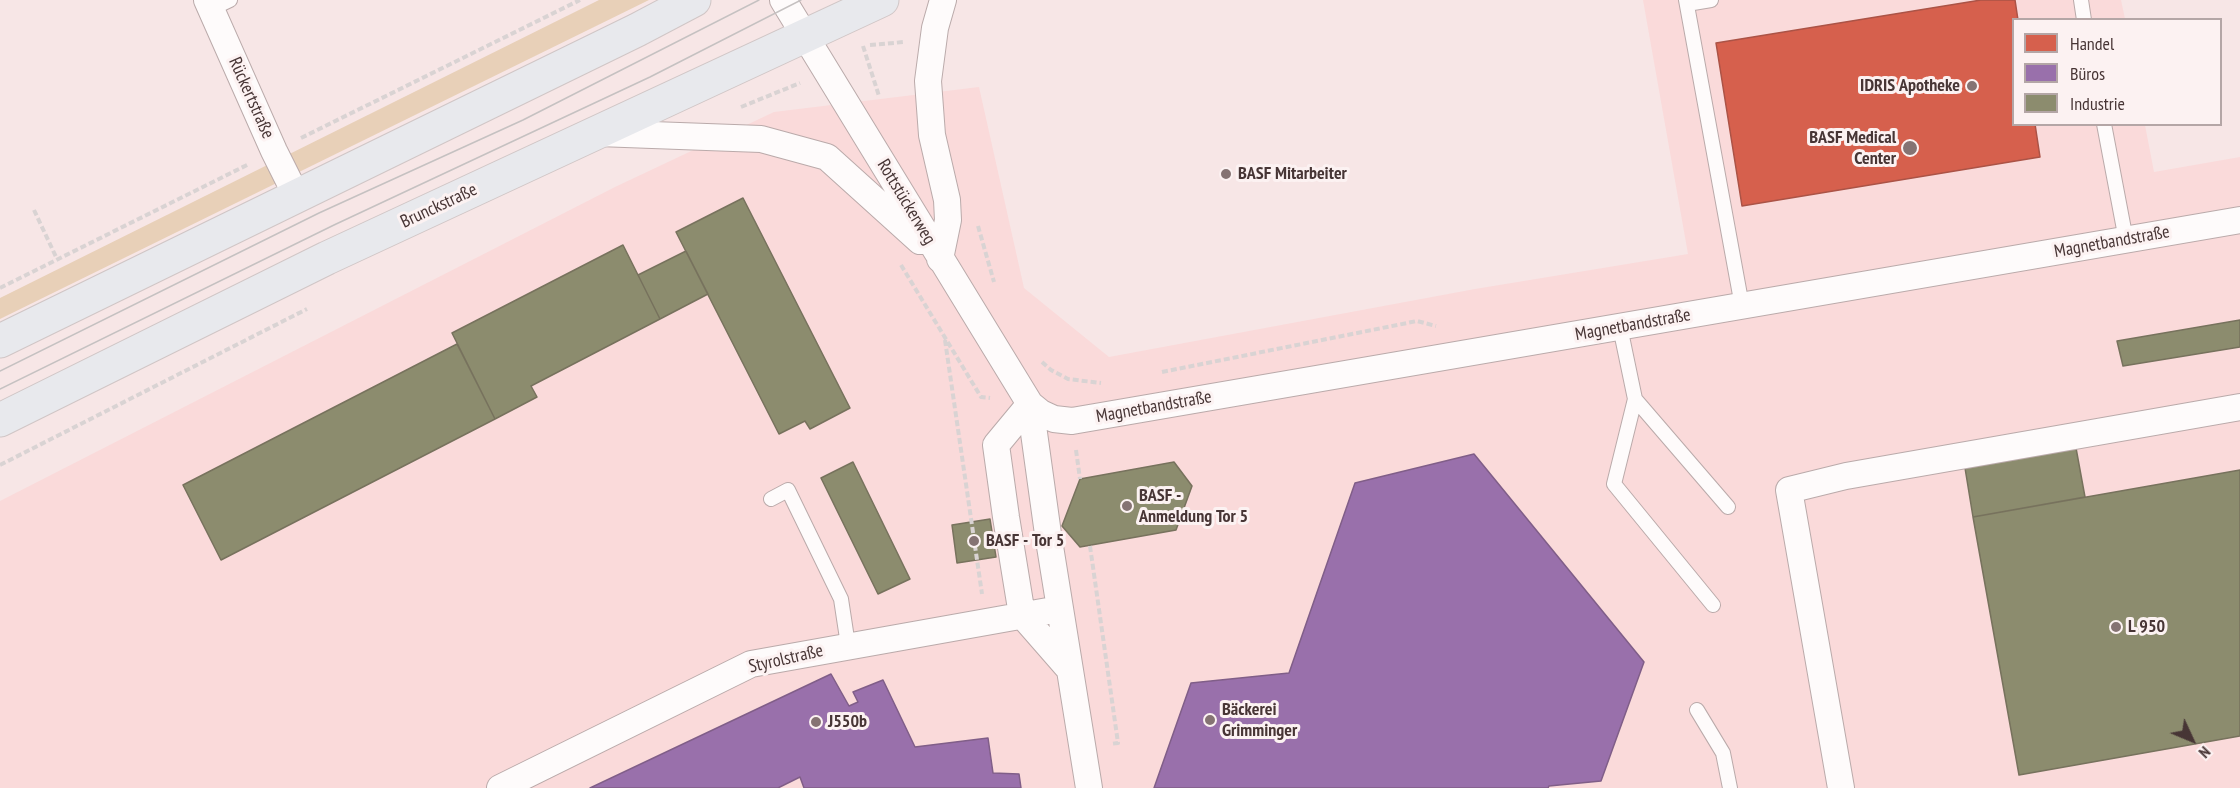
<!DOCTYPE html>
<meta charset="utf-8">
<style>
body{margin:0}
#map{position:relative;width:2240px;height:788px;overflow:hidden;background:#f7e6e6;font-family:"PT Sans Narrow",sans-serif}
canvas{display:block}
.legend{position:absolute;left:2012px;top:18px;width:210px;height:108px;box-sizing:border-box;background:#fcf2f2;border:2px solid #b4a6a6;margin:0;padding:8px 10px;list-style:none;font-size:18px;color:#473535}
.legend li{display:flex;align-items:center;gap:12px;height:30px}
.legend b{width:30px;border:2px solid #b4a6a6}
.north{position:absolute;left:2162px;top:710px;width:60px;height:60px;-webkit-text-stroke:4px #fcf2f2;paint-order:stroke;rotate:134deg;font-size:16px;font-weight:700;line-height:24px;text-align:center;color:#473535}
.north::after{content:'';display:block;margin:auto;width:21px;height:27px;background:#473535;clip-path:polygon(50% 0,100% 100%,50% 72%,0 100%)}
</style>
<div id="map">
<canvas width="2240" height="788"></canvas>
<ul class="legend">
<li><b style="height:16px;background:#d6604d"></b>Handel</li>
<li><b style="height:16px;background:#9970ab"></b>Büros</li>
<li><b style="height:16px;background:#8c8c6e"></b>Industrie</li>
</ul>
<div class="north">N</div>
</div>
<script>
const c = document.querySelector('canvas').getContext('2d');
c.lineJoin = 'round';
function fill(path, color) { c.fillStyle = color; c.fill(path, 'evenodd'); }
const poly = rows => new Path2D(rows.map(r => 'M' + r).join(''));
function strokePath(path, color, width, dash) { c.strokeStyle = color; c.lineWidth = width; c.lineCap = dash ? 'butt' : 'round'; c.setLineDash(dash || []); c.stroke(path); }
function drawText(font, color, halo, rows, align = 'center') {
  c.font = font + ' "PT Sans Narrow",sans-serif'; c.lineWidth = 6; c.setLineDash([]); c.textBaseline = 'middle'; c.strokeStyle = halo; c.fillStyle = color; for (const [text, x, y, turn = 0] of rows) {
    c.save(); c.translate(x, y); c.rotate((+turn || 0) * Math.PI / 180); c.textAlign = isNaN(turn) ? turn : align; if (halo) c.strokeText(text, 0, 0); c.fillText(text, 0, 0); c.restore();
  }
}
const built = poly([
 [1643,0,2121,0,2125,19,2014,20,2014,124,2145,125,2154,172,2240,157,2240,788,0,788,0,501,615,187,774,112,979,87,1024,288,1109,357,1475,289,1688,254]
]);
const green = poly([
 [599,0,649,0,0,319,0,298]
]);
const shops = poly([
 [1981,0,2015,0,2018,20,2014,20,2014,124,2035,124,2040,157,1742,206,1716,43,1981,0]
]);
const offices = poly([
 [1474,454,1644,662,1601,781,1549,786,1548,788,1154,788,1191,683,1289,673,1355,483,1474,454],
 [831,674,849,706,858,702,853,692,883,680,915,747,988,738,993,773,1019,774,1021,788,804,788,800,777,778,788,590,788,831,674]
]);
const industry = poly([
 [743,198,850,408,810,429,805,421,779,434,676,232,743,198],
 [623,245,660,319,531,386,537,397,495,419,452,333,623,245],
 [686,251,708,294,660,319,638,275,686,251],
 [2240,320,2240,347,2123,366,2117,341,2240,320],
 [457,344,495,419,221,560,183,485,457,344],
 [2076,448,2085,497,1973,517,1965,468,2076,448],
 [853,462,910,579,878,594,821,478,853,462],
 [1174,462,1192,486,1176,530,1080,547,1062,526,1080,479,1174,462],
 [2240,470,2240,736,2019,775,1973,517,2240,470],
 [990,519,996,557,957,563,952,525,990,519]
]);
const path = poly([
 [870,45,904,42],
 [863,46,879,96],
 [741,107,800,83],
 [301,138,580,0],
 [34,210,57,259],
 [978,226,994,282],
 [901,265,981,397,990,398],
 [0,288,249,164],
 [945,340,982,594],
 [1042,362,1051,370,1068,379,1101,383],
 [1162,372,1417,321,1436,326],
 [1076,450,1080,479],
 [0,465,307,309],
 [1090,546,1118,743,1110,744]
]);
const lane = poly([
 [1686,0,1742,306],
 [2081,0,2084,20],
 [1687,4,1711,0],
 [211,9,230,0],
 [2104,124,2126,240],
 [1620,327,1635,399,1614,484,1713,605],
 [1635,399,1728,507],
 [771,499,788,490,841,599,848,645],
 [1697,710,1723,753,1730,788]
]);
const street = poly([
 [207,0,274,151,296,195],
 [783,0,1030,404,1048,534,1089,788],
 [598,133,761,139,827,157,920,241],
 [940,259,948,220,947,200,932,135,928,81,935,28,943,0],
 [1030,404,1041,413,1054,419,1072,421,2240,220],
 [1030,404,996,445,1006,517,1022,615,1070,670],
 [500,788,751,664,1059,609],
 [1841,788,1789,490,1846,476,2240,407]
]);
const primary = poly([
 [0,341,637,30,694,0],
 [0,420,327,258,882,0]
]);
const tram = poly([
 [0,371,319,213,523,120,759,0],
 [0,389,334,225,650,77,801,0]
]);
const markers = [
 [1972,86,6,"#857373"],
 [1910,148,8,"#857373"],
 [1226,174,6,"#857373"],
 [1127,506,6,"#857373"],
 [974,541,6,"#857373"],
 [2116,627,6,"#857373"],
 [1210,720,6,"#857373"],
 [816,722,6,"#857373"]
];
const poiNames = [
 ["IDRIS Apotheke",1960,86,"right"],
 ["BASF Medical",1896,138,"right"],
 ["Center",1896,159,"right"],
 ["BASF Mitarbeiter",1238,174],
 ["BASF -",1139,496],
 ["Anmeldung Tor 5",1139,517],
 ["BASF - Tor 5",986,541],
 ["L 950",2128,627],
 ["Bäckerei",1222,710],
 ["Grimminger",1222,731],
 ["J550b",828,722]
];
const streetNames = [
 ["Rückertstraße",251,98,66],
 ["Rottstückerweg",906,202,59],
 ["Brunckstraße",439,206,-25],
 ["Magnetbandstraße",2112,242,-10],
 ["Magnetbandstraße",1633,325,-10],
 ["Magnetbandstraße",1154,407,-10],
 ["Styrolstraße",786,659,-13]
];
fill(built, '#fadada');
fill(green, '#e8d0b8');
fill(shops, '#d6604d');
strokePath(shops, '#ab5346', 1.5);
fill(offices, '#9970ab');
strokePath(offices, '#805e88', 1.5);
fill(industry, '#8c8c6e');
strokePath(industry, '#77725d', 1.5);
strokePath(lane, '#baaaaa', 16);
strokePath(street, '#baaaaa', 28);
strokePath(primary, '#d0c6c6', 35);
strokePath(path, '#d9d3d3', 4, [6, 3]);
strokePath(lane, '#fefbfb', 14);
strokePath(street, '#fefbfb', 26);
strokePath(primary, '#e8e9ed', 33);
strokePath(tram, '#c5c1c1', 1.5);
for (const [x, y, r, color] of markers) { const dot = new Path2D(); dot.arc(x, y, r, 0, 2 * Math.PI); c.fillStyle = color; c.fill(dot); strokePath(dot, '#fcf2f2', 2); }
drawText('bold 18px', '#473535', '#fcf2f2', poiNames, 'left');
drawText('18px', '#473535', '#fcf2f2', streetNames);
</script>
